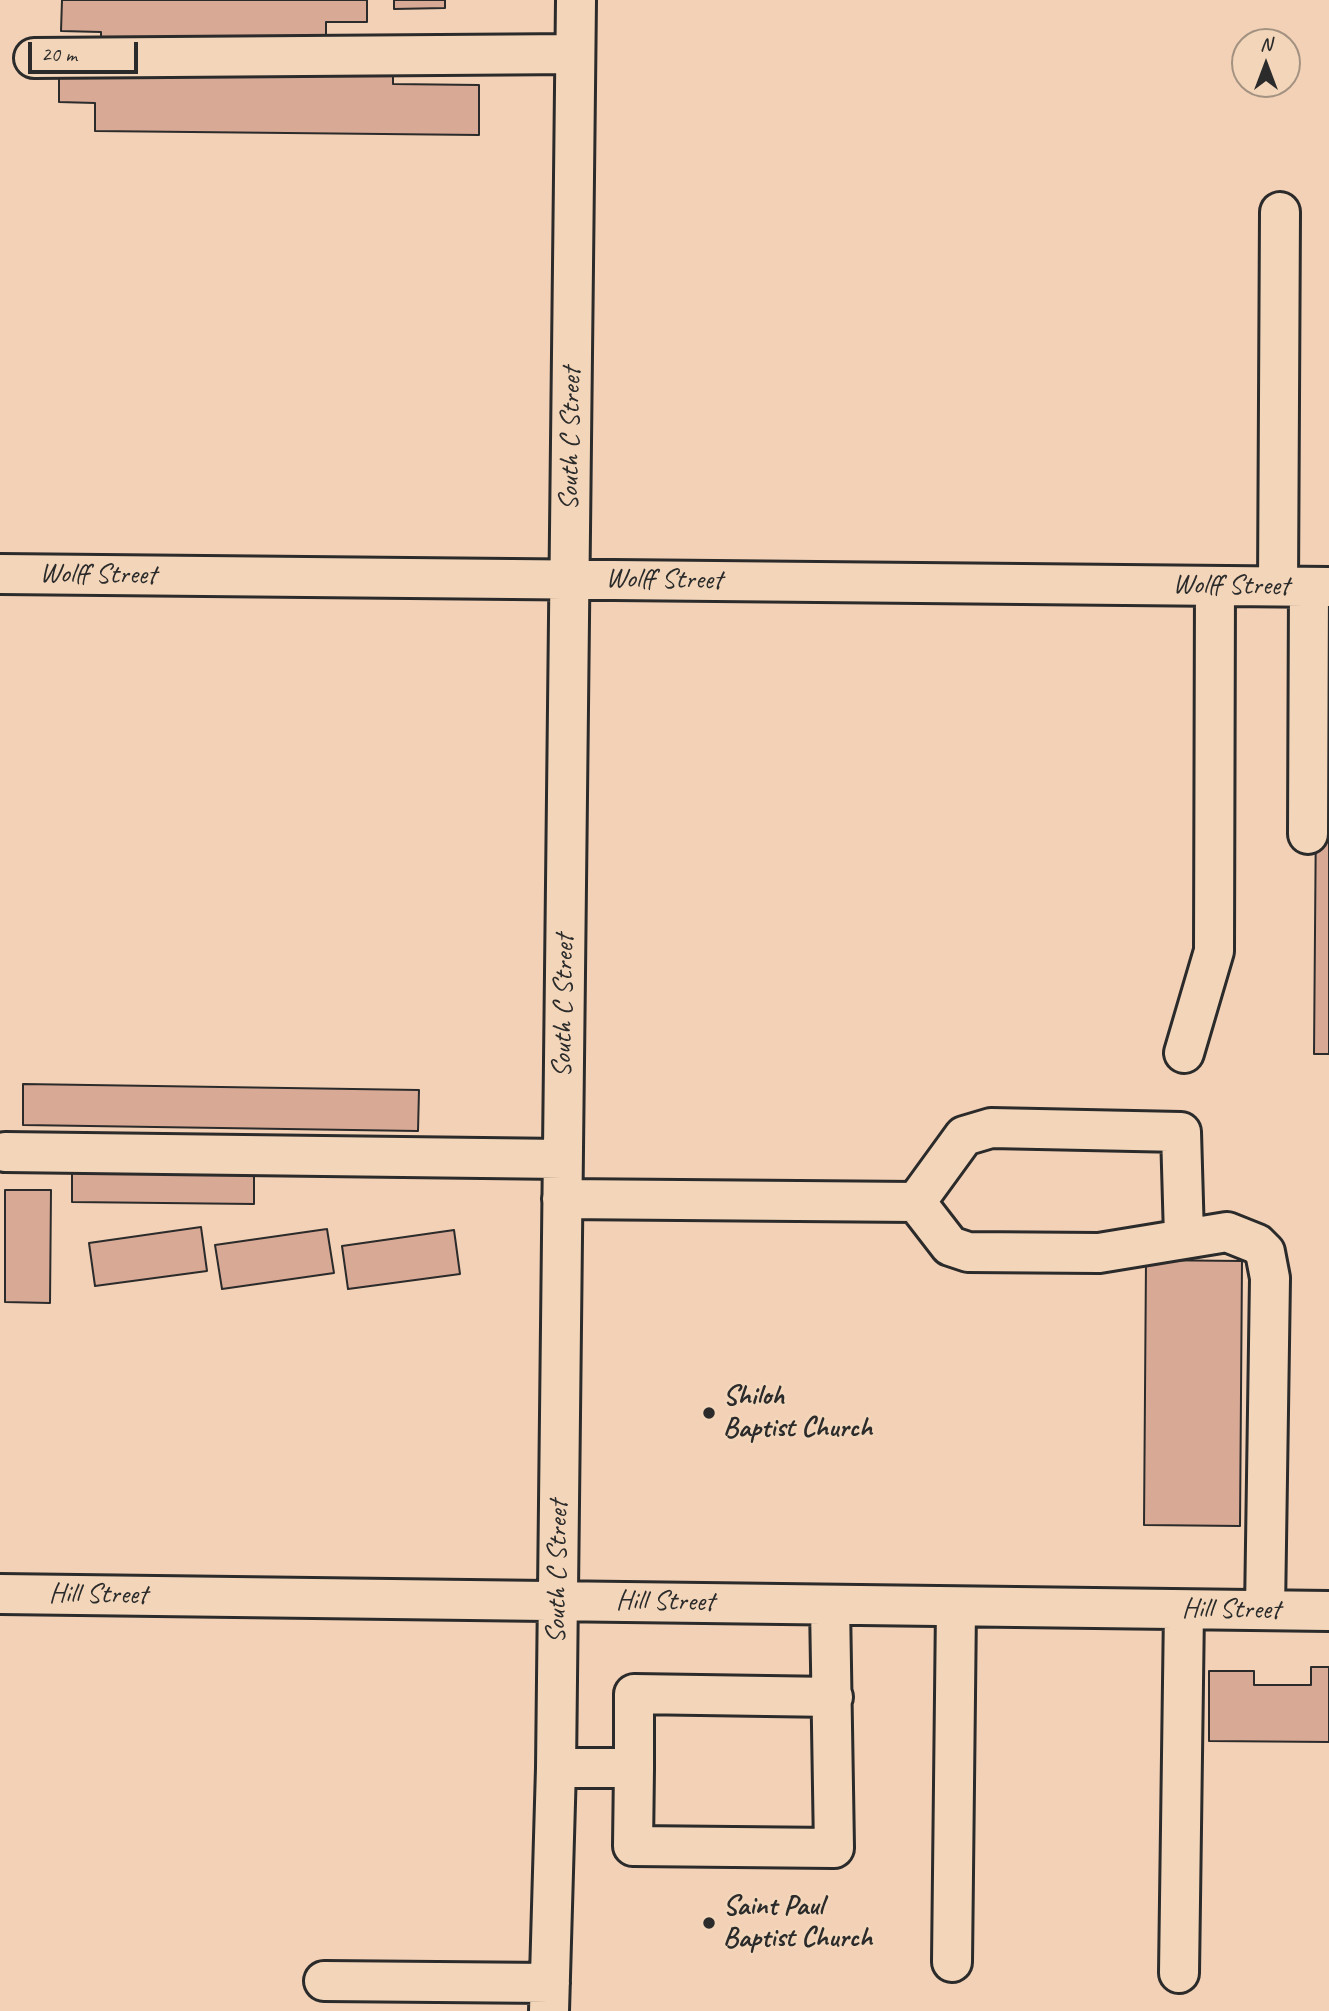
<!DOCTYPE html>
<style>
body{margin:0}
#map{position:relative;width:1329px;height:2011px;overflow:hidden;background:#f3d1b6;font-family:Caveat,sans-serif}
canvas{display:block}
.north{position:absolute;left:1231px;top:28px;width:70px;height:70px;box-sizing:border-box;background:#f3d6ba;border:2px solid #a39281;border-radius:50%;rotate:0deg;font-size:19px;font-weight:700;line-height:28px;text-align:center;color:#2b2b2b}
.north::after{content:'';display:block;margin:auto;width:24px;height:32px;background:#2b2b2b;clip-path:polygon(50% 0,100% 100%,50% 72%,0 100%)}
.scale{position:absolute;left:28px;top:42px;width:110px;height:32px;box-sizing:border-box;border:4px solid #2b2b2b;border-top:0;padding-left:9px;font-size:21px;line-height:24px;white-space:nowrap;color:#2b2b2b;-webkit-text-stroke:5px #f3d6ba;paint-order:stroke}
</style>
<div id="map">
<canvas width="1329" height="2011"></canvas>
<div class="north">N</div>
<div class="scale">20 m</div>
</div>
<script>
const c = document.querySelector('canvas').getContext('2d');
c.lineJoin = 'round';
function fill(path, color) { c.fillStyle = color; c.fill(path, 'evenodd'); }
const poly = rows => new Path2D(rows.map(r => 'M' + r).join(''));
function strokePath(path, color, width, dash) { c.strokeStyle = color; c.lineWidth = width; c.lineCap = dash ? 'butt' : 'round'; c.setLineDash(dash || []); c.stroke(path); }
function drawText(font, color, halo, rows, align = 'center') {
  c.font = font + ' Caveat,sans-serif'; c.lineWidth = 5; c.setLineDash([]); c.textBaseline = 'middle'; c.strokeStyle = halo; c.fillStyle = color; for (const [text, x, y, turn = 0] of rows) {
    c.save(); c.translate(x, y); c.rotate((+turn || 0) * Math.PI / 180); c.textAlign = isNaN(turn) ? turn : align; if (halo) c.strokeText(text, 0, 0); c.fillText(text, 0, 0); c.restore();
  }
}
const building = poly([
 [62,0,367,0,367,22,326,22,326,45,101,42,101,32,61,31,62,0],
 [394,0,445,0,445,8,394,9,394,0],
 [59,67,393,69,393,84,479,85,479,135,95,131,95,103,59,102,59,67],
 [1316,810,1329,811,1329,1054,1314,1054,1316,810],
 [23,1084,419,1090,418,1131,23,1125,23,1084],
 [72,1161,254,1163,254,1204,72,1202,72,1161],
 [5,1190,51,1190,50,1303,5,1302,5,1190],
 [201,1227,207,1271,95,1286,89,1243,201,1227],
 [327,1229,334,1273,222,1289,215,1245,327,1229],
 [454,1230,460,1274,348,1289,342,1246,454,1230],
 [1146,1260,1242,1261,1240,1526,1144,1525,1146,1260],
 [1311,1667,1329,1667,1329,1742,1209,1741,1209,1671,1254,1671,1254,1685,1311,1685,1311,1667]
]);
const minor = poly([
 [34,58,575,54],
 [0,574,1329,587],
 [1278,586,1280,212],
 [1308,834,1309,587],
 [1184,1053,1214,951,1215,586],
 [5,1152,562,1159],
 [562,1199,916,1202],
 [916,1202,950,1246,968,1252,1099,1253,1227,1232,1257,1244,1265,1252,1270,1278,1265,1610],
 [916,1202,964,1136,991,1128,1181,1132,1184,1237],
 [0,1594,1329,1611],
 [556,1768,634,1768,633,1846,834,1848,830,1605],
 [634,1768,634,1694,833,1697],
 [952,1962,956,1607],
 [1179,1973,1184,1610],
 [324,1981,550,1983],
 [549,2011,556,1768,576,0]
]);
const markers = [
 [709,1413,7,"#2b2b2b"],
 [709,1923,7,"#2b2b2b"]
];
const streetNames = [
 ["South C Street",571,439,-89],
 ["Wolff Street",98,575,1],
 ["Wolff Street",664,580,1],
 ["Wolff Street",1231,586,1],
 ["South C Street",564,1006,-89],
 ["South C Street",558,1572,-89],
 ["Hill Street",98,1595,1],
 ["Hill Street",665,1602,1],
 ["Hill Street",1231,1610,1]
];
const poiNames = [
 ["Shiloh",723,1397],
 ["Baptist Church",723,1429],
 ["Saint Paul",723,1907],
 ["Baptist Church",723,1939]
];
fill(building, '#d8a995');
strokePath(building, '#2b2b2b', 2);
strokePath(minor, '#2b2b2b', 44);
strokePath(minor, '#f3d6ba', 38);
for (const [x, y, r, color] of markers) { const dot = new Path2D(); dot.arc(x, y, r, 0, 2 * Math.PI); c.fillStyle = color; c.fill(dot); strokePath(dot, '#f3d6ba', 2.5); }
drawText('28px', '#2b2b2b', '#f3d6ba', streetNames);
drawText('bold 28px', '#2b2b2b', '#f3d6ba', poiNames, 'left');
</script>
